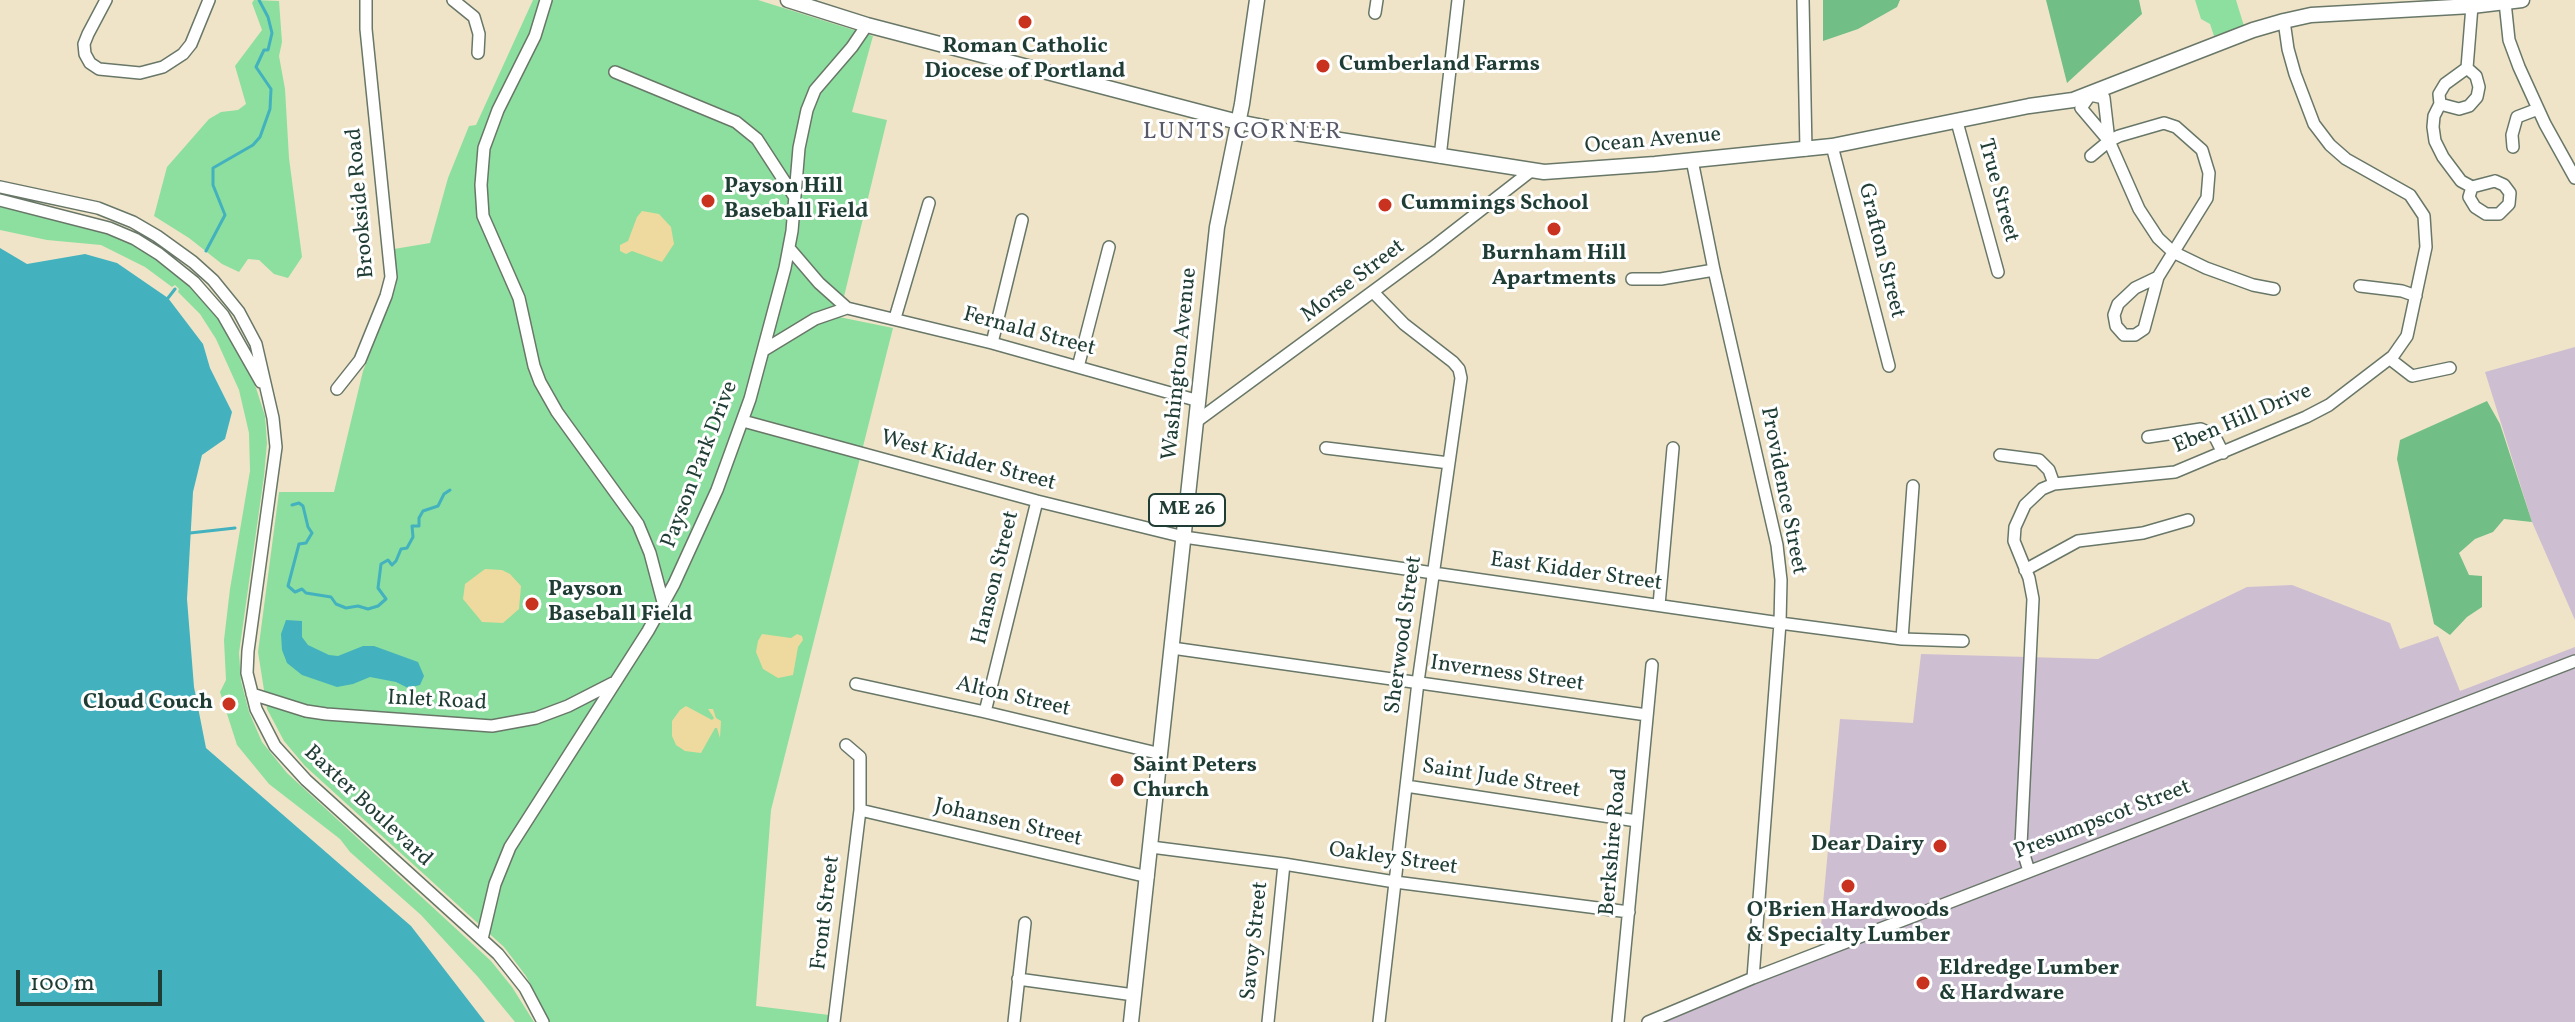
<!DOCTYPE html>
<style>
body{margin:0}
#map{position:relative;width:2575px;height:1022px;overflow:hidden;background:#f0e4c8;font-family:Vollkorn,serif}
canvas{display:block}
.scale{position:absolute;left:16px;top:970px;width:146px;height:36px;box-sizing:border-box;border:4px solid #1f3d34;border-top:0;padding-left:10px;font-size:24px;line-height:28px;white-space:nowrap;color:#1f3d34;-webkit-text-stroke:6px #fff;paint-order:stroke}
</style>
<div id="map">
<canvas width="2575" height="1022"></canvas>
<div class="scale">100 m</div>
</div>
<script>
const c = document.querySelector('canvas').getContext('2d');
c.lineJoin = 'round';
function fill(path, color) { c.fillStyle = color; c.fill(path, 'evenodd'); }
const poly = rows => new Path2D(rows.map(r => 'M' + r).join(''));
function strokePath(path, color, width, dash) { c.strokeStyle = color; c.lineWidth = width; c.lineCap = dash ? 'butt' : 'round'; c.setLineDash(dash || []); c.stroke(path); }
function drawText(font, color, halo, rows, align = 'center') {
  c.font = font + ' Vollkorn,serif'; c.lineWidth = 6; c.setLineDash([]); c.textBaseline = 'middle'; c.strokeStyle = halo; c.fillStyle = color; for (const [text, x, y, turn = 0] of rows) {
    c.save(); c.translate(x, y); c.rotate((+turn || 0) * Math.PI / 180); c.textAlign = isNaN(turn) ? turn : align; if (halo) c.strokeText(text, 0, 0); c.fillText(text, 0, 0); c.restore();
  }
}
const industrial = poly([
 [2575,347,2575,620,2532,522,2485,372],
 [2292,585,2390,623,2400,649,2438,636,2460,691,2575,647,2575,1022,1658,1022,1818,958,1840,719,1913,723,1921,654,2098,659,2247,587]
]);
const green = poly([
 [254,0,279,1,282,42,279,56,285,89,289,158,302,257,288,278,274,274,259,260,248,259,239,272,222,264,189,238,154,216,167,167,209,119,221,112,238,110,246,104,235,66,262,30,252,3],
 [533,0,758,0,873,36,852,112,887,120,839,317,893,328,771,810,756,1006,829,1015,828,1022,550,1022,526,976,504,947,305,766,284,741,267,709,258,652,279,492,334,492,363,371,396,286,394,249,430,243,448,178,469,126,476,125],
 [2195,0,2236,0,2244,26,2214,36,2210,24,2201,19],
 [0,203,86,222,156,253,223,316,248,363,265,416,267,443,264,476,239,653,241,681,249,712,262,742,287,773,491,961,512,987,534,1022,515,1022,478,977,421,915,350,852,340,839,269,784,237,745,220,692,226,680,224,640,230,589,250,471,249,433,239,390,216,339,200,314,178,292,179,289,175,285,172,287,145,267,101,245,47,240,0,230]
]);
const forest = poly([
 [1823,0,1900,0,1897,7,1858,29,1823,41],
 [2046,0,2139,0,2142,14,2067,83],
 [2487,401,2500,424,2532,522,2504,519,2493,532,2475,539,2459,553,2469,575,2482,576,2482,607,2467,617,2450,635,2434,624,2397,459,2400,440]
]);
const sand = poly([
 [642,211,659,214,671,227,674,244,662,262,632,251,626,254,620,251,620,245,628,241,637,217],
 [485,569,502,570,510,574,521,586,519,609,503,623,482,622,463,599,465,584],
 [762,634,791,638,797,634,802,636,803,640,798,647,793,675,778,678,763,669,756,652,758,641],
 [686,706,712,720,714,718,708,709,713,709,716,718,721,721,720,738,717,728,715,728,701,753,685,751,676,745,672,736,672,721,680,710]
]);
const water = poly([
 [0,248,27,264,85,254,117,263,168,298,203,344,210,368,232,412,225,439,202,455,193,492,187,599,194,687,206,748,411,926,485,1022,0,1022],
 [286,620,302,621,302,637,308,645,329,655,338,656,363,646,374,646,418,662,424,676,420,685,408,688,396,682,370,677,353,684,337,687,302,675,287,663,282,650,281,634]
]);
const stream = poly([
 [206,251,225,215,213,185,213,168,253,145,260,137,270,109,271,89,256,67,264,50,268,50,272,33,268,17,259,0],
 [168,298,175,289],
 [292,505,299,503,303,506,308,527,312,533,306,543,299,544,288,586,295,592,302,589,306,593,331,597,336,604,346,608,358,606,368,609,378,606,386,599,378,588,381,564,388,560,392,565,396,561,401,549,407,548,413,537,412,526,419,526,419,518,423,511,438,506,444,494,450,490],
 [190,533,235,528]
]);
const minor = poly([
 [106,0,88,34,84,44,85,54,90,63,99,69,140,73,163,67,183,54,191,44,209,0],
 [453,0,474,17,479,34,478,53],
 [546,0,535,36,498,110,484,148,481,185,483,216,519,298,534,366,540,382,557,412,638,524,650,553,663,602],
 [1803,0,1806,150],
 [2505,2,2509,40,2519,67,2545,124,2575,178],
 [1375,13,1377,0],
 [2467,68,2445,84,2439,94,2440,104,2434,116,2433,127,2435,141,2443,157,2461,181,2472,187],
 [2467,68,2472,6],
 [615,72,736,122,757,139,794,196],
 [2440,104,2459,109,2469,106,2477,97,2479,87,2476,76,2467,68],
 [1957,122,1998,272],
 [2109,141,2104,98,2090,95,2081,108,2109,141,2139,209,2158,238,2173,252,2206,268,2253,285,2274,289],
 [1832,146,1889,366],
 [2513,147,2512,135,2517,117,2538,109],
 [2091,156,2109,141,2119,136,2164,123,2176,127,2202,150,2209,173,2207,198,2158,277],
 [1440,157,1458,0],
 [1692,160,1714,270,1777,545,1781,580,1780,623,1753,978],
 [2495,181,2504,185,2510,193,2509,204,2499,214,2486,214,2475,207,2469,197,2472,187,2495,181],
 [0,187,98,208,133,222,157,236,193,262,213,280,239,312,256,344,273,418,276,447,248,651,247,673,256,709,275,746,306,780,498,954,525,988,543,1022],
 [0,200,109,228,135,239,159,254,194,282,223,315,261,382],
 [789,248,819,283,847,308,992,343,1199,401],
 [2158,277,2144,329,2135,335,2124,335,2116,326,2114,315,2118,304,2135,288,2158,277],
 [1632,279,1661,279,1714,270],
 [2360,286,2402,291,2416,296],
 [1373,292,1404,324,1453,362,1459,369,1461,378,1418,682,1379,1022],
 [895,318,929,203],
 [992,343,1022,220],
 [764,350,815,319,847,308],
 [2390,359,2412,376,2450,368],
 [1078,367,1109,247],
 [337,389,360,360,386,296,391,277,366,29,366,0],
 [743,421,1037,501,1184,537,1780,623,1902,639,1963,641],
 [1197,421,1432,248,1531,171],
 [2148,437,2201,429,2214,435,2223,453],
 [1326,448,1449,463],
 [2000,455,2039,460,2049,470,2054,484],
 [2025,570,2078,541,2143,533,2188,520],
 [1659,605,1673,448],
 [1902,639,1913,486],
 [1172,648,1647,715],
 [856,684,985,712,1161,754],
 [252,694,306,711,326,714,492,726,536,718,568,706,613,683],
 [985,712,1037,501],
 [1406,786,1637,821],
 [860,810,1148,877],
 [1151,847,1284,864,1395,882,1629,912],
 [2029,871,2021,845,2033,599,2029,578,2014,541,2015,527,2025,505,2042,489,2054,484,2175,472,2306,417,2329,405,2393,356,2407,336,2426,247,2424,216,2410,195,2346,159,2330,145,2314,124,2295,74,2288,49,2284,21],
 [482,939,495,884,510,847,648,631,674,584,717,490,750,399,785,268,792,231,799,148,807,110,815,90,852,47,867,25],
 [1018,979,1134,995],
 [834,1022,860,810,860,757,846,745],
 [1014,1022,1025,923],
 [1268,1022,1284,864],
 [1618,1022,1652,665],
 [1648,1022,1753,978,2575,661]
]);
const major = poly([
 [788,0,867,25,1238,122,1295,133,1544,172,1655,164,1832,146,2029,106,2073,100,2253,30,2284,21,2311,15,2472,6,2522,0],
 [1131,1022,1217,227,1242,104,1257,0]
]);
const markers = [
 [1025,22,8,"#c8321e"],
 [1323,66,8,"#c8321e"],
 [708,201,8,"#c8321e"],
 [1385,205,8,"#c8321e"],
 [1554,229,8,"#c8321e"],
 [532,604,8,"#c8321e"],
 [229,704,8,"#c8321e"],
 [1117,780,8,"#c8321e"],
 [1940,846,8,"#c8321e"],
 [1848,886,8,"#c8321e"],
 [1923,983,8,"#c8321e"]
];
const shields = [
 [1187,510,76]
];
const shieldNames = [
 ["ME 26",1187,510]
];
const poiNames = [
 ["Roman Catholic",1025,48,"center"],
 ["Diocese of Portland",1025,73,"center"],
 ["Cumberland Farms",1339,66],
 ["Payson Hill",724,188],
 ["Baseball Field",724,213],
 ["Cummings School",1401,205],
 ["Burnham Hill",1554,255,"center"],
 ["Apartments",1554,280,"center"],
 ["Payson",548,591],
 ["Baseball Field",548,616],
 ["Cloud Couch",213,704,"right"],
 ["Saint Peters",1133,767],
 ["Church",1133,792],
 ["Dear Dairy",1924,846,"right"],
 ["O'Brien Hardwoods",1848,912,"center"],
 ["& Specialty Lumber",1848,937,"center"],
 ["Eldredge Lumber",1939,970],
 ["& Hardware",1939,995]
];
const streetNames = [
 ["Ocean Avenue",1653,142,-5],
 ["True Street",1997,191,75],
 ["Brookside Road",362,203,-95],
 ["Grafton Street",1880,251,76],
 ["Morse Street",1354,282,-37],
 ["Fernald Street",1029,333,15],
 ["Washington Avenue",1181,364,-84],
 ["Eben Hill Drive",2243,420,-23],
 ["West Kidder Street",968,462,15],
 ["Payson Park Drive",701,465,-69],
 ["Providence Street",1782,491,79],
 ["East Kidder Street",1576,573,8],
 ["Hanson Street",997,578,-76],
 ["Sherwood Street",1405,635,-82],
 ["Inverness Street",1507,675,8],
 ["Alton Street",1013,698,13],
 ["Inlet Road",437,702,3],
 ["Saint Jude Street",1501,780,9],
 ["Baxter Boulevard",367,807,43],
 ["Presumpscot Street",2103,821,-21],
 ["Johansen Street",1008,824,13],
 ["Berkshire Road",1615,842,-85],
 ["Oakley Street",1393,860,8],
 ["Front Street",827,913,-83],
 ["Savoy Street",1256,941,-84]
];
const neighbourhoodNames = [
 ["LUNTS CORNER",1243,134]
];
fill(industrial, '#cdbed2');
fill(green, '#8cdf9f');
fill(forest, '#71be86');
fill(sand, '#eeda9e');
fill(water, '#43b2be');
strokePath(stream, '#43b2be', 3);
strokePath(minor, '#687768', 14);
strokePath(major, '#687768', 17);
strokePath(minor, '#fff', 11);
strokePath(major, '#fff', 14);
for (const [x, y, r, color] of markers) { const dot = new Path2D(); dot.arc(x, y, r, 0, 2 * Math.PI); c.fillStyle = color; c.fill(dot); strokePath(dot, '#fff', 3); }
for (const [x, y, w] of shields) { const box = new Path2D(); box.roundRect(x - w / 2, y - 16, w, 32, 6); c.fillStyle = '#fff'; c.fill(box); strokePath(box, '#1f3d34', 2); }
drawText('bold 20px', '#1f3d34', null, shieldNames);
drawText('bold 22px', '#1f3d34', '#fff', poiNames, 'left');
drawText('22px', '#1f3d34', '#fff', streetNames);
c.letterSpacing = '2px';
drawText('24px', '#595a69', '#fff', neighbourhoodNames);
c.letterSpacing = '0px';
</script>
